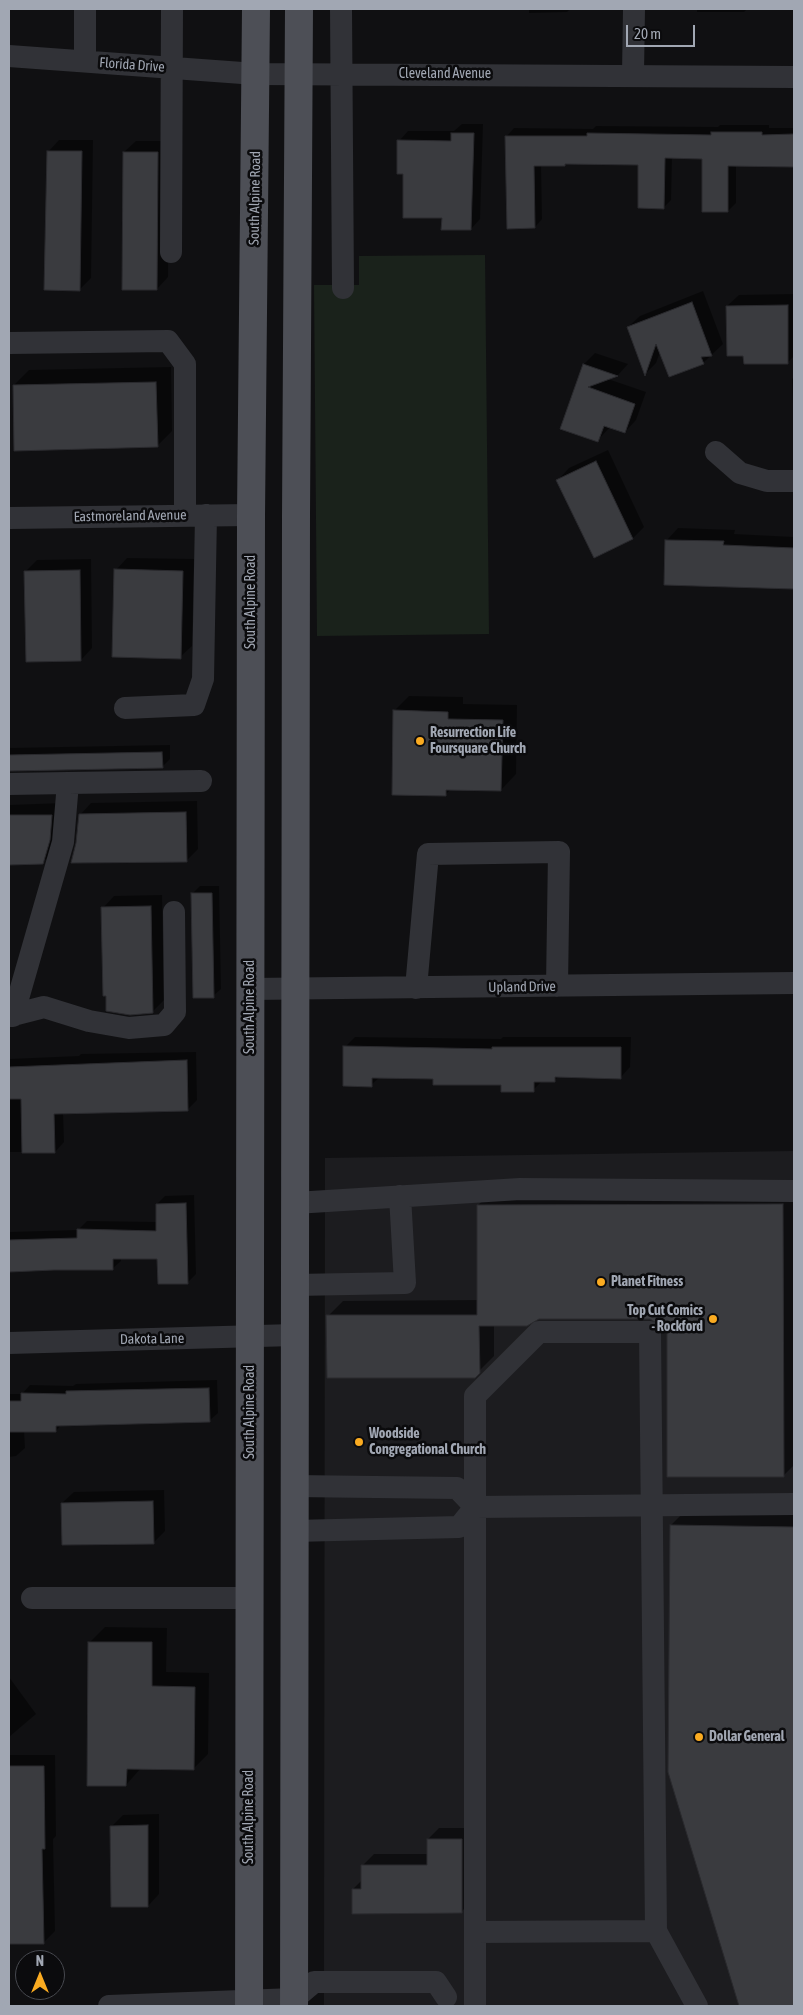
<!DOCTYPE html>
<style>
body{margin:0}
#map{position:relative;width:803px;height:2015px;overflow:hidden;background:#101012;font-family:"Asap Condensed",sans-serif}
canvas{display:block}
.frame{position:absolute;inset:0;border:10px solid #a1a7b3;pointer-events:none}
.north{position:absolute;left:15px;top:1950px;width:50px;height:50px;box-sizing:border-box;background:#0b0b0d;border:1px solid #47494f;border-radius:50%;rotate:0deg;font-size:14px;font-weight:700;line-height:20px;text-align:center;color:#a1a7b3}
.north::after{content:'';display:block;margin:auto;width:18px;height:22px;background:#faab21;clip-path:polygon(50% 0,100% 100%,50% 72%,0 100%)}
.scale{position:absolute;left:626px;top:25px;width:69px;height:22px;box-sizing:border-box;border:2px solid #a1a7b3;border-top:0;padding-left:6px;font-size:15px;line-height:18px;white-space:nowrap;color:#a1a7b3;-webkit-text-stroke:4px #0b0b0d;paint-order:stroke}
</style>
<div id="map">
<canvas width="803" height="2015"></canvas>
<div class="frame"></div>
<div class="north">N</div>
<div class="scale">20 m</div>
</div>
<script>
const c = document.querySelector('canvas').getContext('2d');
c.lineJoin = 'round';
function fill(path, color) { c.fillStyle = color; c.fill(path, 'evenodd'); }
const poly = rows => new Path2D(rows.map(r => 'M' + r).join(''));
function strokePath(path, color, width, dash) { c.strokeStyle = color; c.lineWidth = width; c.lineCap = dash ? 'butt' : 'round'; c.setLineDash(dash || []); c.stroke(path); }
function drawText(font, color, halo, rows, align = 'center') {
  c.font = font + ' "Asap Condensed",sans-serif'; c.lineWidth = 5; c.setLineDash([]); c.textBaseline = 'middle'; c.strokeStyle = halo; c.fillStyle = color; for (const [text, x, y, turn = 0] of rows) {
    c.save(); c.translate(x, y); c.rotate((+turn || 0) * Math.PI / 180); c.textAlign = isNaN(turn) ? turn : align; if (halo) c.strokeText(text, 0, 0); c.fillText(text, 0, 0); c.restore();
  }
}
const built = poly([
 [794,1151,794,2006,324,2006,325,1158]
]);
const green = poly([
 [485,255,489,634,317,636,314,285,359,285,359,256]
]);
const shadow = poly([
 [529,9,570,9,567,12,529,13],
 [697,9,747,9,744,12,697,12],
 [462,124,483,124,480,219,471,229,443,217,404,173,399,141,408,131,454,131],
 [720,125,769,125,769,128,794,128,794,165,736,165,736,203,728,211,703,158,672,157,671,200,664,207,639,164,567,163,564,165,541,165,542,219,535,227,507,136,514,128,593,129,596,126,718,127],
 [59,140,93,140,91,278,79,290,48,152],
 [136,141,169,141,168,277,157,289,124,152],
 [703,291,723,344,703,363,660,352,656,363,646,373,628,327,640,316],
 [794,294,794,356,788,362,727,306,739,295],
 [595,353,628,364,618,375,608,379,646,392,636,420,625,432,610,427,598,440,562,428,584,364],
 [171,367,172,431,157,446,14,385,29,370],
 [794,377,794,403,793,403,792,379],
 [608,450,644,527,633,538,594,556,558,480,569,468],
 [678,528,735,530,734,534,794,537,794,586,665,584,667,540],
 [127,558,194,559,192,646,180,657,116,570],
 [91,559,92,648,81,660,25,572,37,560],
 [409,696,463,697,463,704,517,705,516,774,501,790,451,789,445,795,394,711],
 [170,745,170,759,162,767,9,770,9,748],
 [197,801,198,849,186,861,73,862,80,815,91,803],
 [63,803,54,851,42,863,9,864,9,805],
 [200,886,219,886,221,989,213,996,192,894],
 [162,895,164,1000,152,1012,103,908,114,896],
 [355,1037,501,1039,503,1037,631,1037,630,1067,620,1078,559,1076,555,1080,543,1080,533,1090,502,1083,434,1078,380,1077,371,1085,345,1047],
 [196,1052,197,1100,188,1109,63,1112,64,1142,55,1152,9,1152,9,1059,79,1056,81,1054],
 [794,1189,794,1465,783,1476,668,1324,657,1319,539,1318,494,1325,494,1356,474,1376,328,1316,343,1301,478,1300,478,1205,493,1190],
 [194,1195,196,1274,187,1283,158,1257,121,1257,121,1261,112,1269,9,1271,9,1232,78,1230,87,1221,157,1222,157,1204,165,1196],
 [217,1380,218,1413,209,1421,61,1425,56,1431,24,1431,25,1448,16,1456,9,1457,9,1394,22,1394,30,1385,73,1386,76,1384],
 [164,1490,165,1531,153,1543,62,1503,74,1492],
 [686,1510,794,1512,794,2006,739,2006,669,1772,671,1525],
 [105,1627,167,1628,166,1672,209,1673,208,1754,193,1769,141,1768,126,1785,90,1642],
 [9,1677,36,1714,9,1737],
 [9,1755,55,1755,56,1836,53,1839,55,1931,43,1943,9,1943],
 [159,1814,159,1894,148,1906,112,1826,123,1815],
 [439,1828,473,1828,473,1900,461,1912,353,1889,362,1880,362,1866,374,1854,428,1854,428,1839]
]);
const building = poly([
 [711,132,762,132,762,135,794,134,794,167,728,166,728,212,702,212,702,159,665,158,664,209,638,208,638,165,565,164,565,166,534,166,535,228,507,229,505,136,587,136,587,133,711,135,711,132],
 [451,133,474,133,471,230,441,230,442,218,403,218,403,174,397,174,397,140,451,141,451,133],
 [47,151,82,151,80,291,44,290,47,151],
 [123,152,158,152,157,290,122,290,123,152],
 [692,302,712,356,701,357,704,364,669,377,656,344,645,376,627,327,692,302],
 [788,305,788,364,744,364,743,356,727,356,726,306,788,305],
 [583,364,618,376,588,387,635,404,625,433,604,426,598,442,560,429,583,364],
 [156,382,158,447,14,451,13,385,156,382],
 [596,461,633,539,594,558,556,480,596,461],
 [665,540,724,541,723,545,794,548,794,589,664,585,665,540],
 [114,569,183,571,181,659,112,657,114,569],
 [80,570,81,661,26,662,24,571,80,570],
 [393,710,448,712,448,719,503,720,501,791,446,790,446,796,392,795,393,710],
 [162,752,163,768,9,771,9,755,162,752],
 [186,812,187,862,71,863,76,843,79,814,186,812],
 [9,815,52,815,50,840,43,864,9,865,9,815],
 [191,893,212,893,214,998,193,998,191,893],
 [151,906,153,1013,130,1015,106,1011,106,996,103,996,101,907,151,906],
 [343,1046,492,1049,492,1047,621,1047,621,1079,555,1077,555,1082,534,1082,534,1092,501,1092,501,1085,433,1085,433,1079,372,1078,372,1087,343,1086,343,1046],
 [187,1060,188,1111,54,1114,55,1153,22,1153,21,1099,9,1099,9,1067,187,1060],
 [186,1203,188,1284,158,1284,157,1259,113,1259,113,1270,54,1270,9,1272,9,1240,77,1238,77,1229,156,1231,156,1204,186,1203],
 [783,1204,784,1477,667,1477,667,1326,661,1326,650,1319,539,1319,527,1326,479,1326,480,1373,475,1378,327,1378,326,1315,477,1315,477,1205,783,1204],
 [209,1388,210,1422,56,1426,56,1432,9,1432,9,1401,21,1401,21,1393,66,1394,66,1391,209,1388],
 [153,1501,154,1544,62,1545,61,1503,153,1501],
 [670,1525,794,1527,794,2006,739,2006,668,1772,670,1525],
 [88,1642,152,1642,152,1686,195,1687,194,1770,127,1769,126,1786,87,1786,88,1642],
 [9,1766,44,1766,45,1849,42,1849,44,1944,9,1944,9,1766],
 [148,1825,148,1907,111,1907,110,1826,148,1825],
 [427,1839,462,1839,462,1913,352,1914,352,1889,361,1889,361,1865,427,1865,427,1839]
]);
const minor = poly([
 [85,9,85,61],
 [341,9,343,288],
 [9,56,256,74,794,77],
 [633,74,634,9],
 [171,252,172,9],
 [9,343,168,341,185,364,185,516],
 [716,452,740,473,767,481,794,481],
 [9,518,251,515],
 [125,708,194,705,203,679,206,515],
 [9,784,68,783],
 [416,988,428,854,559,852,557,986],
 [250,989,794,983],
 [9,1016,44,1007,89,1021,129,1028,164,1025,175,1012,174,912],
 [13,1016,63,842,68,783,201,781],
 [295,1203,520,1189,794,1191],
 [295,1285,405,1283,400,1196],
 [9,1343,294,1335],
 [294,1486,457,1488,475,1507,459,1527,294,1531],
 [475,1507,794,1504],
 [32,1598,250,1598],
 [475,1932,475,1396,539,1332,650,1332,656,1931],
 [294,1999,314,1982,436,1982,446,1997],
 [109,2006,294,1999],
 [475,2006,475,1932,656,1931,697,2006]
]);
const major = poly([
 [249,2006,251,515,256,9],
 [294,2006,296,515,299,9]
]);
const markers = [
 [420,741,5,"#faab21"],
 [601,1282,5,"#faab21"],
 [713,1319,5,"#faab21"],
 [359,1442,5,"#faab21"],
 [699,1737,5,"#faab21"]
];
const streetNames = [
 ["Florida Drive",132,65,4],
 ["Cleveland Avenue",445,74],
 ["South Alpine Road",255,198,-89],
 ["Eastmoreland Avenue",130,516,-1],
 ["South Alpine Road",251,602,-90],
 ["Upland Drive",522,987,-1],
 ["South Alpine Road",250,1007,-90],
 ["Dakota Lane",152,1339,-1],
 ["South Alpine Road",250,1412,-90],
 ["South Alpine Road",249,1817,-90]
];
const poiNames = [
 ["Resurrection Life",430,733],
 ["Foursquare Church",430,749],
 ["Planet Fitness",611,1282],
 ["Top Cut Comics",703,1311,"right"],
 ["- Rockford",703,1327,"right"],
 ["Woodside",369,1434],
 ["Congregational Church",369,1450],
 ["Dollar General",709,1737]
];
fill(built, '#1c1c1f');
fill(green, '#1a221b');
fill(shadow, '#0007');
fill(building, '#3a3b3f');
strokePath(building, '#2a2a2e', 1);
strokePath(minor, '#313237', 22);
strokePath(major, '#4d4f56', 28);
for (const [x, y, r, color] of markers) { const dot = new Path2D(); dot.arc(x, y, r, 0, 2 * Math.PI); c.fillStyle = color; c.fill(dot); strokePath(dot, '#0b0b0d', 2); }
drawText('14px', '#a1a7b3', '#0b0b0d', streetNames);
drawText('bold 14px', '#a1a7b3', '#0b0b0d', poiNames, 'left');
</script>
